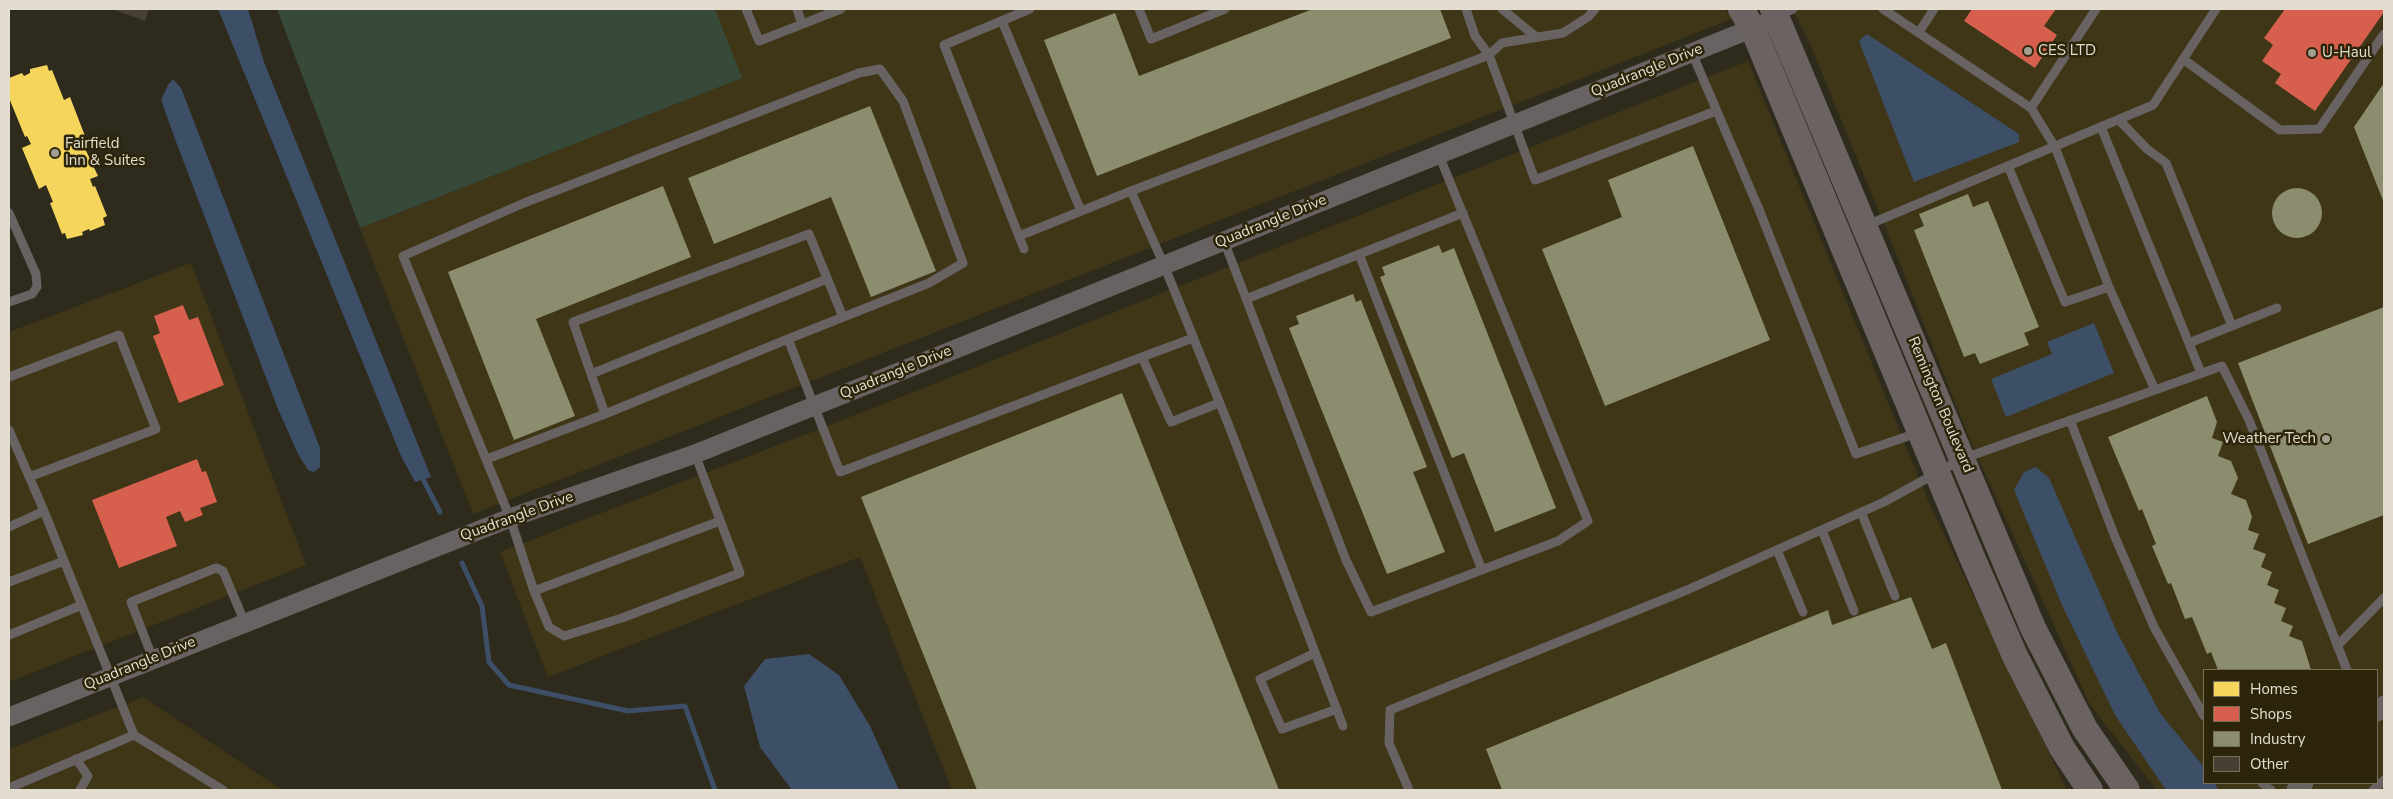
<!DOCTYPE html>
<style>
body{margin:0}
#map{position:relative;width:2393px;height:799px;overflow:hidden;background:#2e2b1d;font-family:"Nunito Sans",sans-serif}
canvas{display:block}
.frame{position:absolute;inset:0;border:10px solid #e2ddce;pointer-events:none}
.legend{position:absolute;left:2203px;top:669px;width:175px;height:115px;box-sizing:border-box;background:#2c250a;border:1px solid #756f58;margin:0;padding:6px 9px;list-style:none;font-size:15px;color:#e2ddce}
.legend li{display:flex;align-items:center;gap:10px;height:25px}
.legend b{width:25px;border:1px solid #756f58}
</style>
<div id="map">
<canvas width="2393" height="799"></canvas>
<div class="frame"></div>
<ul class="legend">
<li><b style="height:14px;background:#f6d55c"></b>Homes</li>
<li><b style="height:14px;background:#d6604d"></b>Shops</li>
<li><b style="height:14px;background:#8c8c6e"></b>Industry</li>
<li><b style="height:14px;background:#463f34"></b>Other</li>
</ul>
</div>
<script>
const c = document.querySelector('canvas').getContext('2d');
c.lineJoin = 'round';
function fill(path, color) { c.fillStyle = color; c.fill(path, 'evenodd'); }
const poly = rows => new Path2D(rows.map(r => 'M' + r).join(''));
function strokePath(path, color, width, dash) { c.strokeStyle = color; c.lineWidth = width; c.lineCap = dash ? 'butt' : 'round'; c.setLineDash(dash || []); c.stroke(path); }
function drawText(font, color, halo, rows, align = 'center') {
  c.font = font + ' "Nunito Sans",sans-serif'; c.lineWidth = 5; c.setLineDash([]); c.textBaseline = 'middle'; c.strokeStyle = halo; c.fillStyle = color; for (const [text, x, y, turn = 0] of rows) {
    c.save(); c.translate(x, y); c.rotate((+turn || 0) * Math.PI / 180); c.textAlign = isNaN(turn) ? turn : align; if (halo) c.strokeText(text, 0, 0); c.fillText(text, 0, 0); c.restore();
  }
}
const built = poly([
 [715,9,1725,9,1732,19,473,514,360,228,741,78],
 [1792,9,2384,9,2384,790,2157,790,2090,705,1970,440,1889,236,1807,37],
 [2204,670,2377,670,2377,783,2204,783],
 [1748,61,1930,505,2067,790,952,790,860,557,548,677,500,552,812,432],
 [191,263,306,565,9,682,9,332],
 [143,697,282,790,9,790,9,749]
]);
const green = poly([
 [277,9,715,9,742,78,360,228]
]);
const water = poly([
 [218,9,248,9,264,62,431,477,415,482,401,456],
 [1867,34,2019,134,2019,142,1914,182,1859,41],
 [173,79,181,88,320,448,320,467,314,472,308,470,298,454,278,409,175,139,161,100,168,85],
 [2094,323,2114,373,2006,417,1991,379,2052,354,2047,342],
 [2036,467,2049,478,2117,632,2160,713,2204,767,2204,783,2215,783,2218,790,2166,790,2115,715,2062,605,2014,490,2024,472],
 [809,654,839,675,870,726,899,790,792,790,760,747,744,686,765,659]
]);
const homes = poly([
 [47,65,49,71,52,70,64,100,70,97,85,136,80,138,98,176,90,179,93,187,95,186,107,216,103,218,105,225,90,231,89,229,82,232,83,235,67,239,65,233,62,234,50,203,53,202,46,185,39,189,22,148,31,144,27,136,25,137,9,98,9,78,22,73,24,76,30,73,30,69]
]);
const shops = poly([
 [1972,9,2056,9,2044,26,2057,35,2035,68,1964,21],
 [2285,9,2384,9,2384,12,2315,111,2275,83,2281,74,2262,61,2273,45,2264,38],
 [183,305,189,320,198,317,224,385,179,403,153,336,160,333,154,316],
 [197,459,202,472,206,471,217,502,200,508,203,515,185,522,180,511,166,517,177,546,119,568,92,500]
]);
const industry = poly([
 [1313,9,1440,9,1451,38,1097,176,1044,40,1115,13,1139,76],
 [2384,83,2384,203,2354,127],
 [870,106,936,271,871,297,831,197,714,244,688,178],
 [1693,146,1770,340,1605,406,1542,249,1622,217,1608,180],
 [663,186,691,257,536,319,575,416,514,440,448,272],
 '2272 213a25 25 0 1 1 50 0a25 25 0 1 1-50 0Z',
 [1968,194,1973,207,1988,201,2039,327,2024,333,2029,345,1980,364,1975,353,1964,357,1914,230,1924,226,1919,214],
 [1439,245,1442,253,1454,248,1556,508,1495,532,1464,453,1452,458,1380,277,1385,275,1382,267],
 [1353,294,1356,302,1361,300,1427,467,1413,472,1445,552,1387,574,1289,328,1299,324,1296,316],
 [2384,307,2384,515,2308,544,2238,363],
 [1122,393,1279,790,977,790,861,497],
 [2207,396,2217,422,2212,438,2223,442,2218,456,2231,461,2238,478,2231,494,2246,500,2252,517,2248,530,2259,534,2253,549,2266,554,2261,567,2272,572,2267,585,2279,590,2274,603,2286,608,2281,621,2293,626,2289,636,2302,641,2311,670,2218,670,2211,652,2207,654,2192,617,2185,619,2171,583,2168,584,2152,546,2156,544,2142,509,2139,511,2108,437],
 [1911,597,1932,649,1946,643,2002,790,1502,790,1486,749,1828,610,1832,625]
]);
const stream = poly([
 [423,479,440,512],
 [462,563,482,606,489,662,509,685,628,711,685,706,715,790]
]);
const building = poly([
 [112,9,149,9,145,21]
]);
const lane = poly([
 [746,9,759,41,841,9],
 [797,9,802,24],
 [1139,9,1151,39,1225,9],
 [1502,9,1535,36],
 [1595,9,1588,17,1563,33,1502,43,1489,55,1535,180,1716,111],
 [1883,9,2031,108,2096,9],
 [1778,16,1793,9],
 [1002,21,1081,211],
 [1919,32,1934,9],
 [1692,53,1758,207,1856,454,1917,433],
 [2183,59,2280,130,2319,129,2384,34],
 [2031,108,2055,147,2109,287,2155,390],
 [2119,120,2147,149,2166,163,2232,326],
 [2101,127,2201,373],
 [2008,166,2065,302,2109,287],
 [1131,191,1489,55,1475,36,1466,9],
 [9,213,36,274,37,287,32,294,9,302],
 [1865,226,2153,105,2216,9],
 [1019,236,1131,191,1164,265,1229,426,1343,726],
 [1224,241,1346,560,1371,612,1558,541,1588,521,1439,155],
 [1024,249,944,45,1030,9],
 [1359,254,1482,570],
 [1246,299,1463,213],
 [1193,338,1142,357,1171,422,1219,403],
 [2189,343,2277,308],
 [591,374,827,279],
 [9,377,119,335,156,429,29,477],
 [605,414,573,322,809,234,843,317],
 [2070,420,2115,537,2154,627,2204,716],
 [9,430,44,511],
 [695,454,740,573,622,618,564,636,549,627,534,591,510,518,403,256,524,203,859,73,880,69,903,101,963,263,929,283,788,339,840,472,1142,357],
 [487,459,605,414,788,339],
 [1861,512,1895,596],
 [9,527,44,511,134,735,9,788],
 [1822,530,1854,611],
 [1777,550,1803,612],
 [9,582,64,561],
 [534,591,720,521],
 [9,635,82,605],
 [2337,646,2384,598],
 [1315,653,1260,679,1282,729,1337,709],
 [153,659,131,602,216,568,223,571,245,623],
 [134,735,223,790],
 [76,759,88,776,80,790],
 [2262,783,2271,790],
 [1409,790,1389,743,1390,710,1687,590,1884,502,1962,459,2222,366,2249,420,2347,670],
 [2373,790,2384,780]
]);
const street = poly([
 [2377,712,2384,705],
 [9,717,510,518,695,454,1763,24],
 [2296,790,2304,783]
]);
const secondary = poly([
 [1741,9,1753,29,1972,557,2015,656,2062,748,2090,790],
 [1773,9,2033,628,2085,729,2127,790]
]);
const markers = [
 [2028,51,5,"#a39f90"],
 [2312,53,5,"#a39f90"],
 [55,153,5,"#a39f90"],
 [2326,439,5,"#a39f90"]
];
const poiNames = [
 ["CES LTD",2038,51],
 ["U-Haul",2322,53],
 ["Fairfield",65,144],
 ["Inn & Suites",65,161],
 ["Weather Tech",2316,439,"right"]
];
const streetNames = [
 ["Quadrangle Drive",1647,71,-22],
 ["Quadrangle Drive",1271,222,-22],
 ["Quadrangle Drive",896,373,-22],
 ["Remington Boulevard",1940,405,67],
 ["Quadrangle Drive",517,517,-20],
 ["Quadrangle Drive",140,664,-22]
];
fill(built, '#3e3617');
fill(green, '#374938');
fill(water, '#3d4e67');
fill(homes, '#f6d55c');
fill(shops, '#d6604d');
fill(industry, '#8c8c6e');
strokePath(stream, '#3d4e67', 5);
fill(building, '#463f34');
strokePath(lane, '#696262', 9);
strokePath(street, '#696262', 19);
strokePath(secondary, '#6a6361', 26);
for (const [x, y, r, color] of markers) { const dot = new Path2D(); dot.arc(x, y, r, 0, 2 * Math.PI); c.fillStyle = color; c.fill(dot); strokePath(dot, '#2c250a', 2); }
drawText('15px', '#e2ddce', '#2c250a', poiNames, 'left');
drawText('15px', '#e2ddce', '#2c250a', streetNames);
</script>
